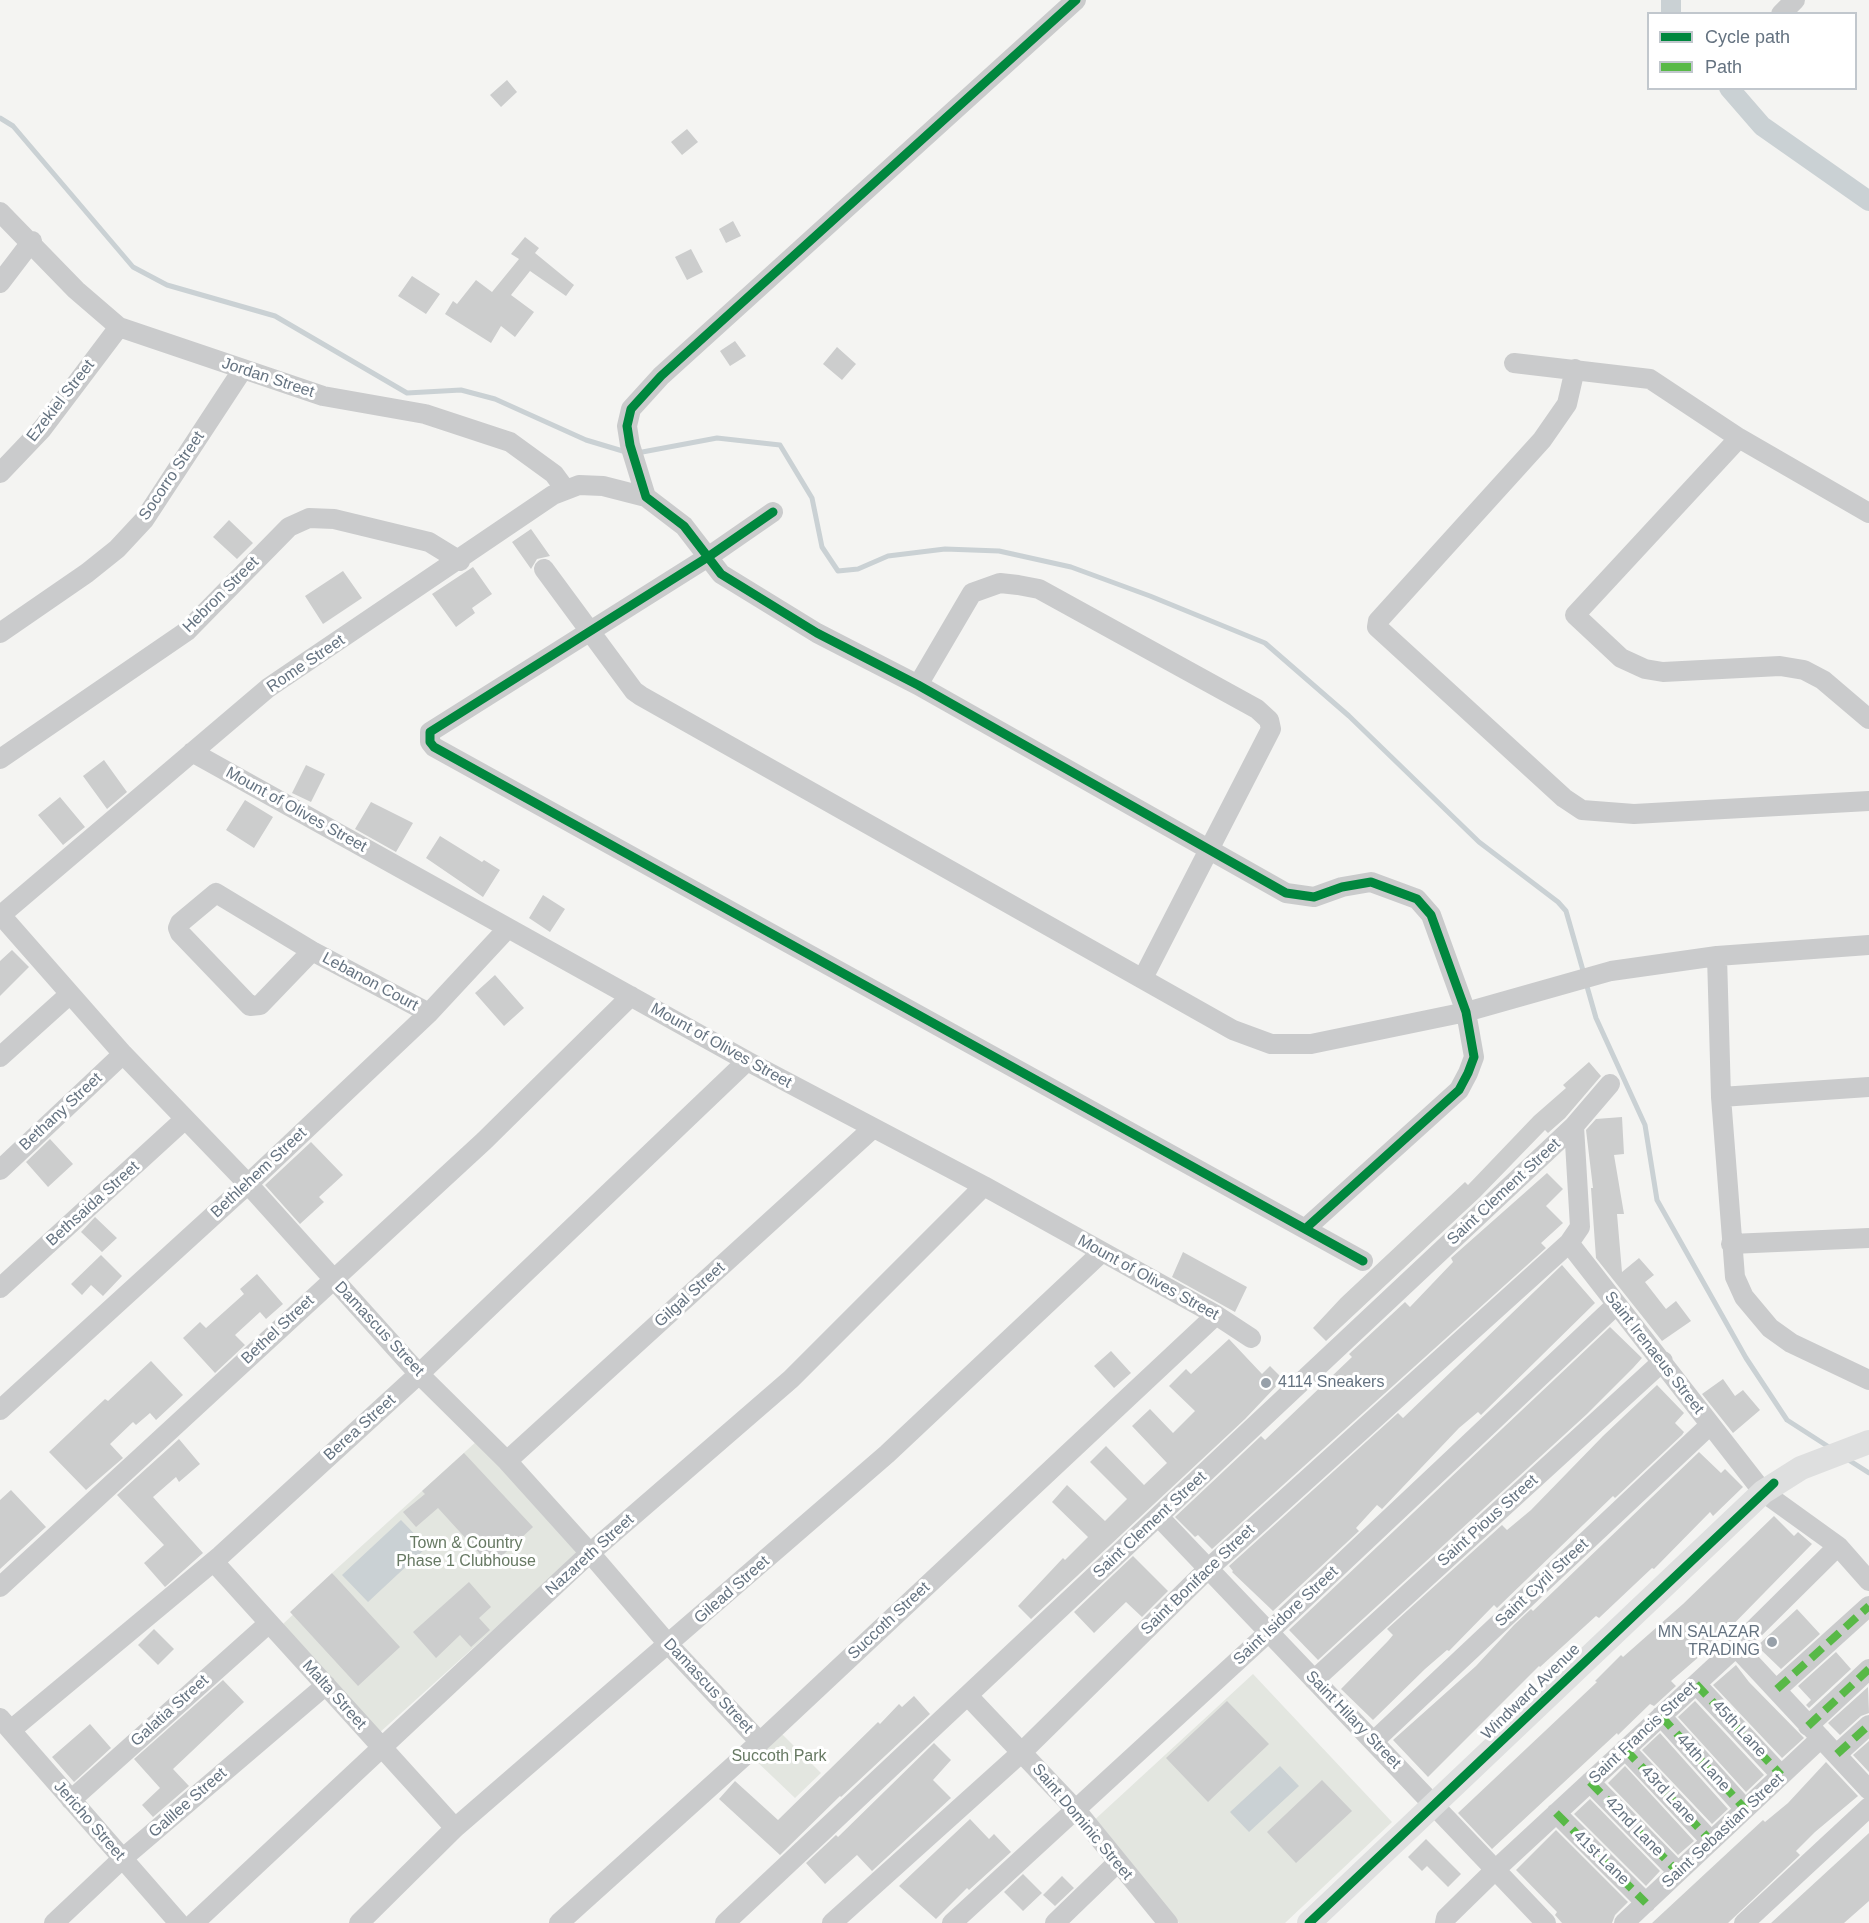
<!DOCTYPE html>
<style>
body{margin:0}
#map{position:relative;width:1869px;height:1923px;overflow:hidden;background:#f4f4f2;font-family:Helvetica,sans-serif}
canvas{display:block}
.legend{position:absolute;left:1647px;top:12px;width:210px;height:78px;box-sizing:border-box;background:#fff;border:2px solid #c1c7cd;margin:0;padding:8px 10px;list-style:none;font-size:18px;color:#657381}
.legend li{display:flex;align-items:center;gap:12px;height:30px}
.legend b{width:30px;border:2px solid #c1c7cd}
</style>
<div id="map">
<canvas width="1869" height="1923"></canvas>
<ul class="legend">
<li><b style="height:8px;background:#00873e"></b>Cycle path</li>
<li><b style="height:8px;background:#58b947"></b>Path</li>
</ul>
</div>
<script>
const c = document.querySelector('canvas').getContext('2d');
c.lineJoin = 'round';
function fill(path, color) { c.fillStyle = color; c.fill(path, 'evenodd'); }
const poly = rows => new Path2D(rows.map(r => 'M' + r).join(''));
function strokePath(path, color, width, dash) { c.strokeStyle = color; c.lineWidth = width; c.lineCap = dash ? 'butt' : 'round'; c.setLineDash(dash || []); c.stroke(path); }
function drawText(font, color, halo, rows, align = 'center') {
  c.font = font + ' Helvetica,sans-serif'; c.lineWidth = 6; c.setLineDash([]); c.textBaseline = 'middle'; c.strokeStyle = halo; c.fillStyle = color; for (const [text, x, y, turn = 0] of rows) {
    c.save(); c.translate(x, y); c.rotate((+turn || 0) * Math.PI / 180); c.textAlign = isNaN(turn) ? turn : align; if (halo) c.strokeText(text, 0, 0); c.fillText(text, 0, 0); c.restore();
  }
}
const green = poly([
 [478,1440,578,1553,378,1734,283,1624,334,1576,332,1573],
 [1253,1674,1392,1822,1285,1923,1179,1923,1090,1824],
 [779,1731,821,1773,795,1798,752,1757]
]);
const water = poly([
 [401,1520,427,1547,368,1602,342,1575],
 [1280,1766,1299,1786,1249,1832,1230,1812]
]);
const stream = poly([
 [0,118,13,126,133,267,167,285,275,316,407,393,461,390,495,399,586,440,626,452],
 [637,453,717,438,780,445,812,498,822,547,838,571,858,569,888,556,945,549,999,551,1071,567,1150,596,1265,643,1349,716,1479,842,1558,902,1566,911,1584,974],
 [1586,983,1596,1018,1645,1125,1657,1200,1746,1358,1787,1420,1832,1449],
 [1847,1459,1869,1473]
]);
const canal = poly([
 [1671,14,1671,0],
 [1729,88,1762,126,1869,201]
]);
const building = poly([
 [507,80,517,92,501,107,490,95],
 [687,129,698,142,682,155,671,142],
 [733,221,741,236,726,243,719,229],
 [525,237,539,248,535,253,574,285,566,296,530,271,511,295,534,312,515,337,501,326,491,343,445,314,453,301,457,304,476,280,492,292,519,259,511,254],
 [691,249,703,272,687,280,675,257],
 [412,276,440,294,426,314,398,296],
 [735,341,746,356,730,366,720,351],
 [837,347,856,364,842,380,823,364],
 [229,520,253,543,237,559,213,537],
 [531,529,550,556,537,559,531,569,512,542],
 [473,567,492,594,472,608,475,613,456,627,432,594],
 [343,571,362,598,323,624,305,596],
 [104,760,127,792,107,809,83,776],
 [306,765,325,774,311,802,292,793],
 [60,797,85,827,63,845,38,815],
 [245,800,273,817,254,848,226,830],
 [371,802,413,823,396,852,355,829],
 [440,836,482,862,484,860,500,870,483,897,426,858],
 [543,895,565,909,550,932,529,918],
 [12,950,29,967,0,996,0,961],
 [495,975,524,1008,504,1026,475,993],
 [1589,1062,1601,1076,1565,1118,1548,1133,1545,1130,1480,1197,1326,1341,1313,1328,1341,1298,1465,1182,1468,1185,1534,1116,1566,1088,1563,1085],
 [1622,1117,1624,1154,1614,1155,1624,1214,1617,1214,1622,1272,1639,1258,1654,1275,1645,1282,1666,1309,1676,1301,1691,1321,1662,1341,1596,1258,1591,1188,1593,1188,1586,1130,1596,1119],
 [50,1139,73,1164,48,1187,26,1162],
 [311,1142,343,1175,319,1197,324,1202,300,1224,265,1185],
 [1547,1173,1563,1189,1546,1206,1563,1223,1541,1243,1546,1248,1212,1549,1198,1535,1195,1537,1175,1517,1261,1436,1265,1440,1352,1357,1349,1354,1405,1302,1410,1307,1453,1262,1451,1258],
 [95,1217,117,1238,102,1252,81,1232],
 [1183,1252,1247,1287,1235,1312,1172,1277],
 [101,1255,122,1276,103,1296,91,1285,82,1295,71,1284],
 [1562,1265,1595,1303,1481,1415,1478,1412,1459,1428,1382,1509,1377,1505,1356,1528,1359,1531,1273,1611,1232,1572,1233,1571,1229,1566,1398,1413,1403,1418],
 [257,1274,283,1304,266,1319,260,1312,235,1335,245,1345,215,1373,183,1338,200,1322,206,1328,244,1294,240,1289],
 [1610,1327,1642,1358,1633,1368,1587,1414,1318,1660,1289,1630],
 [1229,1339,1262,1374,1270,1366,1283,1379,1245,1419,1031,1619,1018,1606,1063,1558,1065,1560,1088,1537,1052,1502,1067,1485,1105,1521,1127,1499,1090,1462,1106,1446,1144,1485,1167,1463,1132,1426,1150,1409,1173,1433,1195,1411,1169,1386,1186,1369,1191,1374],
 [1111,1351,1131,1373,1114,1388,1094,1366],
 [151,1361,183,1395,156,1420,150,1413,136,1425,133,1422,110,1444,123,1458,86,1490,49,1452,105,1399,108,1401],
 [1723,1379,1735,1396,1743,1390,1760,1410,1733,1433,1702,1394],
 [1657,1385,1684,1413,1675,1423,1684,1432,1682,1435,1615,1498,1613,1496,1497,1608,1494,1605,1449,1651,1447,1650,1425,1669,1373,1720,1341,1689,1388,1641,1393,1635,1387,1629,1502,1525,1507,1530,1531,1510,1603,1436],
 [179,1439,200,1464,179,1482,176,1477,153,1497,203,1553,165,1587,144,1563,164,1545,117,1495],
 [1699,1452,1721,1473,1725,1469,1743,1487,1713,1516,1710,1512,1654,1569,1652,1568,1599,1618,1596,1616,1540,1667,1539,1666,1428,1777,1393,1740,1476,1666,1514,1625,1531,1609,1533,1611],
 [464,1453,533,1527,491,1566,438,1508,416,1527,403,1512,425,1494,422,1491],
 [11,1490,46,1527,0,1569,0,1500],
 [1774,1516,1794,1536,1798,1532,1812,1544,1716,1642,1671,1681,1676,1686,1654,1706,1650,1704,1618,1735,1617,1733,1492,1849,1458,1813,1597,1682,1595,1681,1621,1655,1623,1657,1683,1604],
 [1133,1556,1168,1591,1142,1617,1126,1602,1094,1633,1074,1612],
 [332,1573,400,1647,358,1686,290,1612],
 [469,1582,491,1607,479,1618,490,1630,471,1647,460,1635,436,1658,413,1632],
 [1797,1609,1820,1634,1781,1669,1757,1646],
 [154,1629,174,1649,158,1665,138,1645],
 [1836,1652,1851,1669,1809,1708,1806,1705,1811,1700,1798,1686],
 [1736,1665,1749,1682,1804,1738,1782,1758,1713,1685],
 [223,1680,244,1702,173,1769,189,1786,153,1817,142,1805,160,1788,134,1759],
 [1868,1687,1869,1713,1861,1716,1840,1735,1828,1723],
 [914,1696,930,1714,841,1797,840,1796,780,1855,719,1799,735,1781,778,1820,878,1722,880,1724,899,1704,902,1707],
 [1227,1701,1269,1744,1208,1802,1166,1758],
 [1695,1701,1764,1775,1746,1792,1678,1717],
 [90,1724,111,1748,74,1782,52,1757],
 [1660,1733,1728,1809,1712,1824,1642,1750],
 [1869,1741,1869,1772,1853,1755],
 [934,1743,951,1760,933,1780,951,1798,872,1871,857,1855,825,1884,806,1863,836,1835,838,1837],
 [1826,1762,1858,1796,1815,1832,1796,1851,1800,1855,1728,1923,1652,1923,1763,1820,1765,1822,1788,1803],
 [1625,1766,1694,1841,1678,1855,1608,1783],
 [1322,1780,1352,1811,1296,1863,1267,1832],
 [1590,1799,1660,1871,1646,1886,1574,1814],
 [970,1819,989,1839,994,1834,1011,1852,969,1890,967,1888,936,1919,899,1886],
 [1556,1830,1628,1902,1615,1915,1612,1923,1562,1923,1555,1915,1557,1912,1516,1870],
 [1869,1833,1869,1901,1844,1923,1771,1923],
 [1426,1839,1461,1874,1448,1887,1427,1866,1422,1871,1408,1857],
 [1023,1874,1042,1893,1023,1911,1004,1892],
 [1062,1876,1074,1888,1055,1906,1043,1895]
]);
const minor = poly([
 [1076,0,661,376,631,409,627,426,630,445,646,497,684,526,721,574,817,633,918,685,1286,893,1314,897,1342,887,1371,882,1417,899,1431,915,1466,1012,1474,1057,1468,1073,1459,1090,1305,1229],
 [1781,14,1795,0],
 [0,212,76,290,119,327,323,396,425,414,510,442,554,474,565,489],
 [0,283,32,241],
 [1514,363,1650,379,1739,438,1869,513],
 [1575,369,1567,404,1542,440,1378,621,1377,627,1564,798,1582,810,1634,814,1869,801],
 [1739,438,1575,615,1621,658,1645,669,1663,672,1780,666,1804,670,1823,680,1869,719],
 [0,473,42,429,119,327],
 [773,512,708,557,430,732,430,742,434,747,1363,1261],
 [544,569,634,691,641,696,1233,1030,1271,1044,1311,1044,1466,1012,1611,971,1717,956,1869,945],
 [0,633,87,573,117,549,144,520,243,369],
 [918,685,972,593,1000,583,1018,585,1039,589,1257,709,1269,720,1271,729,1143,978],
 [192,752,747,1061,984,1186,1216,1315,1251,1338],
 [0,759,187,631,289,527,309,518,334,519,429,542,460,561],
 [0,914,123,1054,248,1184,419,1374,507,1461,590,1553,669,1645,760,1742],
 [1,915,268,688,553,495,579,485,603,486,646,497],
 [312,951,260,1005,250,1006,180,933,178,928,180,923,216,893,312,951,429,1013],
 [1717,956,1721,1097,1735,1277,1744,1297,1770,1328,1791,1343,1869,1380],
 [0,1057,70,994],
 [1610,1084,1574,1126,1580,1227,1569,1243,1763,1492,1838,1546,1869,1581],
 [1721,1097,1869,1087],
 [0,1170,123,1054],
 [1731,1244,1869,1238],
 [0,1288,185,1119],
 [0,1410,248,1184,429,1013,508,928],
 [507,1461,872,1129],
 [1159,1517,1546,1923],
 [214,1562,455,1828],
 [0,1587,484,1141,631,996],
 [1736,1647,1869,1790],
 [1314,1680,1663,1361],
 [1696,1684,1781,1775],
 [1777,1689,1869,1606],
 [969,1697,1076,1810,1168,1923],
 [1661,1716,1745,1809],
 [0,1718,179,1923],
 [1808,1726,1869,1669],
 [11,1730,220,1556,419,1374,747,1061],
 [1374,1741,1710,1425],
 [1625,1749,1711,1841],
 [1837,1754,1869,1725],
 [1590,1782,1678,1872],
 [71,1800,269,1623],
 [1556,1813,1646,1903],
 [54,1923,122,1859,326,1685],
 [194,1923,590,1553,791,1379,984,1186],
 [359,1923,455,1828,887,1454,1101,1253],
 [559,1923,760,1742,1216,1315],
 [725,1923,1574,1126],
 [832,1923,1022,1752,1210,1567,1569,1243],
 [952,1923,1270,1631,1616,1305],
 [1055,1923,1117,1863],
 [1445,1923,1446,1918,1495,1870,1736,1647,1838,1546],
 [1624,1923,1821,1738],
 [1744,1923,1869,1807]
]);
const major = poly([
 [1309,1923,1763,1492,1801,1468,1869,1442]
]);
const quiet = poly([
 [1696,1684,1781,1775],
 [1777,1689,1869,1606],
 [1661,1716,1745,1809],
 [1808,1726,1869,1669],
 [1625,1749,1711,1841],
 [1837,1754,1869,1725],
 [1590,1782,1678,1872],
 [1556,1813,1646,1903]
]);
const cycleway = poly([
 [1076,0,661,376,631,409,627,426,630,445,646,497,684,526,721,574,817,633,918,685,1286,893,1314,897,1342,887,1371,882,1417,899,1431,915,1466,1012,1474,1057,1468,1073,1459,1090,1305,1229],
 [773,512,708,557,430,732,430,742,434,747,1363,1261],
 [1309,1923,1774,1483]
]);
const markers = [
 [1266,1383,6,"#97a0a9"],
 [1772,1642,6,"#97a0a9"]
];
const streetNames = [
 ["Jordan Street",268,378,18],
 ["Ezekiel Street",61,401,-52],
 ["Socorro Street",172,476,-56],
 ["Hebron Street",221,595,-45],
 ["Rome Street",306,664,-34],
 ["Mount of Olives Street",296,810,29],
 ["Lebanon Court",370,982,28],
 ["Mount of Olives Street",721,1046,29],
 ["Bethany Street",61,1112,-43],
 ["Bethlehem Street",259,1173,-43],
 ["Saint Clement Street",1504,1192,-43],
 ["Bethsaida Street",93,1204,-42],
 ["Mount of Olives Street",1148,1278,29],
 ["Gilgal Street",690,1295,-42],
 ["Damascus Street",379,1329,47],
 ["Bethel Street",278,1330,-43],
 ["Saint Irenaeus Street",1654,1353,52],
 ["Berea Street",360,1428,-42],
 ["Saint Pious Street",1488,1521,-42],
 ["Saint Clement Street",1150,1525,-43],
 ["Nazareth Street",590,1555,-42],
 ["Saint Boniface Street",1198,1580,-44],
 ["Saint Cyril Street",1542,1583,-43],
 ["Gilead Street",732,1590,-41],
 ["Saint Isidore Street",1286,1616,-43],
 ["Succoth Street",889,1621,-43],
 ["Damascus Street",708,1686,47],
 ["Windward Avenue",1531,1692,-44],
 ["Malta Street",334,1695,48],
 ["Galatia Street",170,1711,-42],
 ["Saint Hilary Street",1353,1720,46],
 ["45th Lane",1739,1729,47],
 ["Saint Francis Street",1643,1733,-43],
 ["44th Lane",1703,1763,48],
 ["43rd Lane",1668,1795,47],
 ["Galilee Street",188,1803,-41],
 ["Jericho Street",89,1821,49],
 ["Saint Dominic Street",1082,1822,50],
 ["42nd Lane",1634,1827,46],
 ["Saint Sebastian Street",1723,1831,-43],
 ["41st Lane",1601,1858,44]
];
const poiNames = [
 ["4114 Sneakers",1278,1383],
 ["MN SALAZAR",1760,1633,"right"],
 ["TRADING",1760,1651,"right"]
];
const parkNames = [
 ["Town & Country",466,1544],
 ["Phase 1 Clubhouse",466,1562],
 ["Succoth Park",779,1757]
];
fill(green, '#e3e6e0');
fill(water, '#cad1d4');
strokePath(stream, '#cad1d4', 5);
strokePath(canal, '#cad1d4', 20);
fill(building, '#cccdcd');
strokePath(minor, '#cacbcc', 20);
strokePath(major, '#dedfdf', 24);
strokePath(quiet, '#58b947', 8, [15, 8]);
strokePath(cycleway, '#00873e', 9);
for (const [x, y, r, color] of markers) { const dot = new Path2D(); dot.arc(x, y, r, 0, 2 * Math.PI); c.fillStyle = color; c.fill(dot); strokePath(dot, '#fff', 2); }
drawText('16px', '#657381', '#fff', streetNames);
drawText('16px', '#657381', '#fff', poiNames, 'left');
drawText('16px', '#677963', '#fff', parkNames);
</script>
